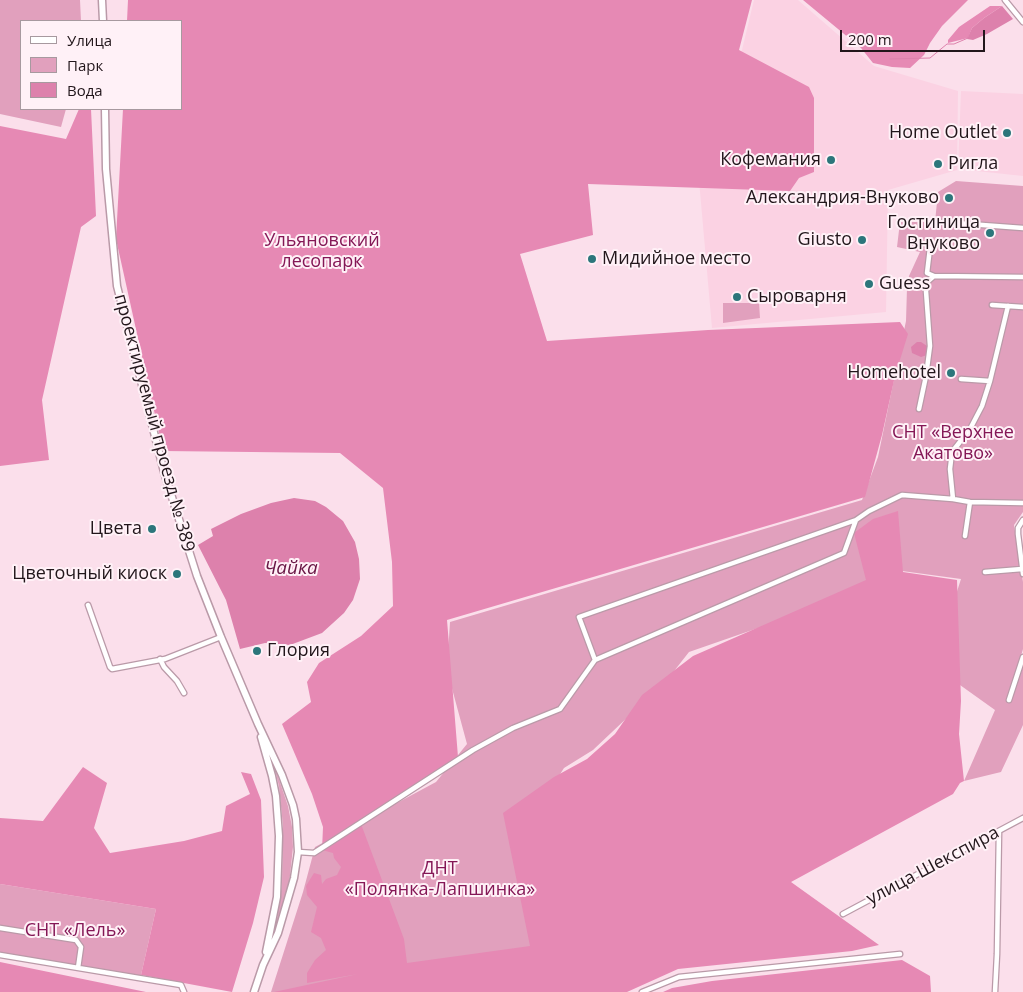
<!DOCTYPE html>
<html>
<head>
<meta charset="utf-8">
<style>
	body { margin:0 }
	#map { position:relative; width:1023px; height:992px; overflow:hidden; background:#fbdfeb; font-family:"Open Sans",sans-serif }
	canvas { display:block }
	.legend { position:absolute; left:20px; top:20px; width:162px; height:90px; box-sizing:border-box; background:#fff1f7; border:1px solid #a7999f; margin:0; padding:6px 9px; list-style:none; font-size:15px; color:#22161b }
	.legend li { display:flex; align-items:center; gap:10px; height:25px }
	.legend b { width:25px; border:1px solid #a7999f }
	.scale { position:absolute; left:840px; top:30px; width:145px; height:22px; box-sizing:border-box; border:2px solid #22161b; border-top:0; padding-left:6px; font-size:15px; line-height:18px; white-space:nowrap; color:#22161b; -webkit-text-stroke:4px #fff1f7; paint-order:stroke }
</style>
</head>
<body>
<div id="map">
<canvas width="1023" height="992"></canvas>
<ul class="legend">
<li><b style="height:6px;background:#fff"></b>Улица</li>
<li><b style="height:14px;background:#e1a0bd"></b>Парк</li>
<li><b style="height:14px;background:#dd81ac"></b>Вода</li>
</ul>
<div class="scale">200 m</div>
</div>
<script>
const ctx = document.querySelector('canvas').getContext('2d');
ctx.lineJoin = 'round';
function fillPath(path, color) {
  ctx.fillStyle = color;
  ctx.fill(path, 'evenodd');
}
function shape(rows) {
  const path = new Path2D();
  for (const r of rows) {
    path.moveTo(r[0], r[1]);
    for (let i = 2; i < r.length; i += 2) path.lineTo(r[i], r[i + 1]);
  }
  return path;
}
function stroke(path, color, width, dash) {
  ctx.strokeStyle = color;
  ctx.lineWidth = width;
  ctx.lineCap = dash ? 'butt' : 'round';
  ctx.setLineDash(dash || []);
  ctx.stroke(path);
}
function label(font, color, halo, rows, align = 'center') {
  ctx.font = font + ' "Open Sans",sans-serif';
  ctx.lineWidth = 4;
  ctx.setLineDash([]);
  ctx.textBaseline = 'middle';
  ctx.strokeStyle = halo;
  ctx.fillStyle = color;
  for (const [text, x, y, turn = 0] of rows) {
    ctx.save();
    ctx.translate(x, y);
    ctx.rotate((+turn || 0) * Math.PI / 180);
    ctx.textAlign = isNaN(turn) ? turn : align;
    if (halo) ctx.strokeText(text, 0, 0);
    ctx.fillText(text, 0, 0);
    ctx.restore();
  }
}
const built = shape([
	[754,0,798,0,874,66,958,91,957,170,888,190,886,312,712,328,696,146,742,50],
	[961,91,1023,94,1023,176,958,169]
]);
const green = shape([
	[0,0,80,0,81,21,21,21,21,109,66,109,61,127,0,114],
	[956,181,1023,186,1023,512,1014,525,1023,582,1023,649,1021,656,1023,657,1023,725,1001,772,964,781,995,710,953,680,942,638,961,579,902,571,833,602,689,652,667,680,593,750,564,768,523,832,537,952,299,992,271,992,303,892,315,847,436,782,467,744,447,670,450,622,862,500,878,457,906,321,907,288,909,276,920,252,897,247,900,222,935,222,938,192],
	[723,303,759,303,760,318,723,323],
	[273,762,288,806,292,827,293,847,289,885,276,926,282,884,283,826,279,786],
	[0,884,156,909,141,975,138,976,0,954]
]);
const forest = shape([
	[128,0,752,0,739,50,809,87,814,98,814,172,799,178,790,191,588,184,593,235,520,254,547,341,708,330,900,322,908,334,895,376,882,435,865,497,447,620,458,757,361,824,404,939,407,963,530,946,503,813,554,777,587,759,615,734,642,695,693,656,866,580,854,533,873,519,898,511,903,572,957,580,961,701,959,734,964,781,960,783,953,794,791,882,879,945,852,951,678,969,627,992,274,992,358,974,307,983,307,973,315,960,326,950,321,938,311,932,317,907,307,895,306,886,314,873,321,875,322,884,326,879,337,875,341,867,334,858,333,853,322,850,323,827,312,794,282,724,311,702,307,682,319,663,361,636,393,606,392,562,383,488,340,453,163,451,116,239,123,109,181,109,181,21,127,21],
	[803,0,968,0,942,26,930,43,924,55,910,68,892,67,873,63,861,48],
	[990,6,1002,6,984,18,972,28,968,38,948,43,948,40,959,27],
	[79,109,91,109,96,216,81,227,42,400,49,460,0,466,0,126,66,139],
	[83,767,107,783,94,828,110,853,184,841,222,831,226,806,250,794,241,772,251,774,261,800,264,877,253,923,232,992,141,975,156,909,0,884,0,818,43,821],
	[902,960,930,976,931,992,663,992,672,988,712,981],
	[0,962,146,992,0,992]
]);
const water = shape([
	[1002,6,1013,19,987,34,973,40,967,39,972,28,984,18],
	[917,342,921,342,927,346,927,355,921,357,912,353,911,347],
	[294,498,315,501,326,507,343,521,355,542,359,559,360,579,353,600,344,613,322,633,290,645,265,643,240,649,226,600,198,545,213,536,211,529,241,514,271,503]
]);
const stream = shape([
	[890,59,930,58,947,44,954,44,968,38]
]);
const street = shape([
	[1005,0,1023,22],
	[942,222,1023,228],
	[930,248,927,273,934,276],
	[992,305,1023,307],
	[961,379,990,381],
	[919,409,926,376,930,346,926,291,927,282,934,276,1023,277],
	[953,499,950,469,952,452,970,429,982,406,990,381,1008,306],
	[1023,520,1018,528,1018,534,1023,574],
	[965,536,970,502],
	[985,572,1022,569],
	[88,605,110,667,112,669,165,659,221,637],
	[160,659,164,667,177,681,184,693],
	[595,660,579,617,856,520,869,511,902,495,953,499,970,502,1023,503],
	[1009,700,1023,657],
	[298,852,314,853,473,750,513,728,560,709,595,660,844,553,856,520],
	[843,914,1023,818],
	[0,928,76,940,81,947,78,968],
	[0,955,181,985,184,992],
	[642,992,679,977,900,954],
	[995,992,997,954,999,831]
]);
const secondary = shape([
	[102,0,103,21],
	[105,109,106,169,117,286,164,472,197,576,221,637,258,724,282,775,293,805,296,819,298,852,294,878,278,933,263,965,254,992],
	[261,737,272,776,276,796,279,836,277,897,266,952]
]);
const markers = [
	[1007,133,5,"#2c767b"],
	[831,160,5,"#2c767b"],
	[938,164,5,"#2c767b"],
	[949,198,5,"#2c767b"],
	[990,233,5,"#2c767b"],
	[862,240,5,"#2c767b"],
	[592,259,5,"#2c767b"],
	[869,284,5,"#2c767b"],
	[737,297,5,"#2c767b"],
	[951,373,5,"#2c767b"],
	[152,529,5,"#2c767b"],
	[177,574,5,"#2c767b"],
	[257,651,5,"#2c767b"]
];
const poiNames = [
	["Home Outlet",997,133],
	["Кофемания",821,160],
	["Ригла",948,164,"left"],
	["Александрия-Внуково",939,198],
	["Гостиница",980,223],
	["Внуково",980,244],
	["Giusto",852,240],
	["Мидийное место",602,259,"left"],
	["Guess",879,284,"left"],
	["Сыроварня",747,297,"left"],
	["Homehotel",941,373],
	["Цвета",142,529],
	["Цветочный киоск",167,574],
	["Глория",267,651,"left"]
];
const parkNames = [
	["Ульяновский",322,241],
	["лесопарк",322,262],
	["СНТ «Верхнее",953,433],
	["Акатово»",953,454],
	["ДНТ",440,869],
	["«Полянка-Лапшинка»",440,890],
	["СНТ «Лель»",75,931]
];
const streetNames = [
	["проектируемый проезд № 389",154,423,75],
	["улица Шекспира",933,866,-28]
];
const waterNames = [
	["Чайка",291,569]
];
fillPath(built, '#fbd2e3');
fillPath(green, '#e1a0bd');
fillPath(forest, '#e689b4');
fillPath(water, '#dd81ac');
stroke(stream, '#dd81ac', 1);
stroke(street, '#ba9aa8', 7);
stroke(secondary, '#ba9aa8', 9);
stroke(street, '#fff', 4.5);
stroke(secondary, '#fff', 6);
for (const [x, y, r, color] of markers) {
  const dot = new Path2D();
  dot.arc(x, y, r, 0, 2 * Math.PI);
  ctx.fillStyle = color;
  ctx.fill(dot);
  stroke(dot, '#fff1f7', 2);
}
label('18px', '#22161b', '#fff1f7', poiNames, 'right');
label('18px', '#841756', '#fff1f7', parkNames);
label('18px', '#22161b', '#fff1f7', streetNames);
label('italic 19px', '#691745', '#fff1f7', waterNames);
</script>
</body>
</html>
